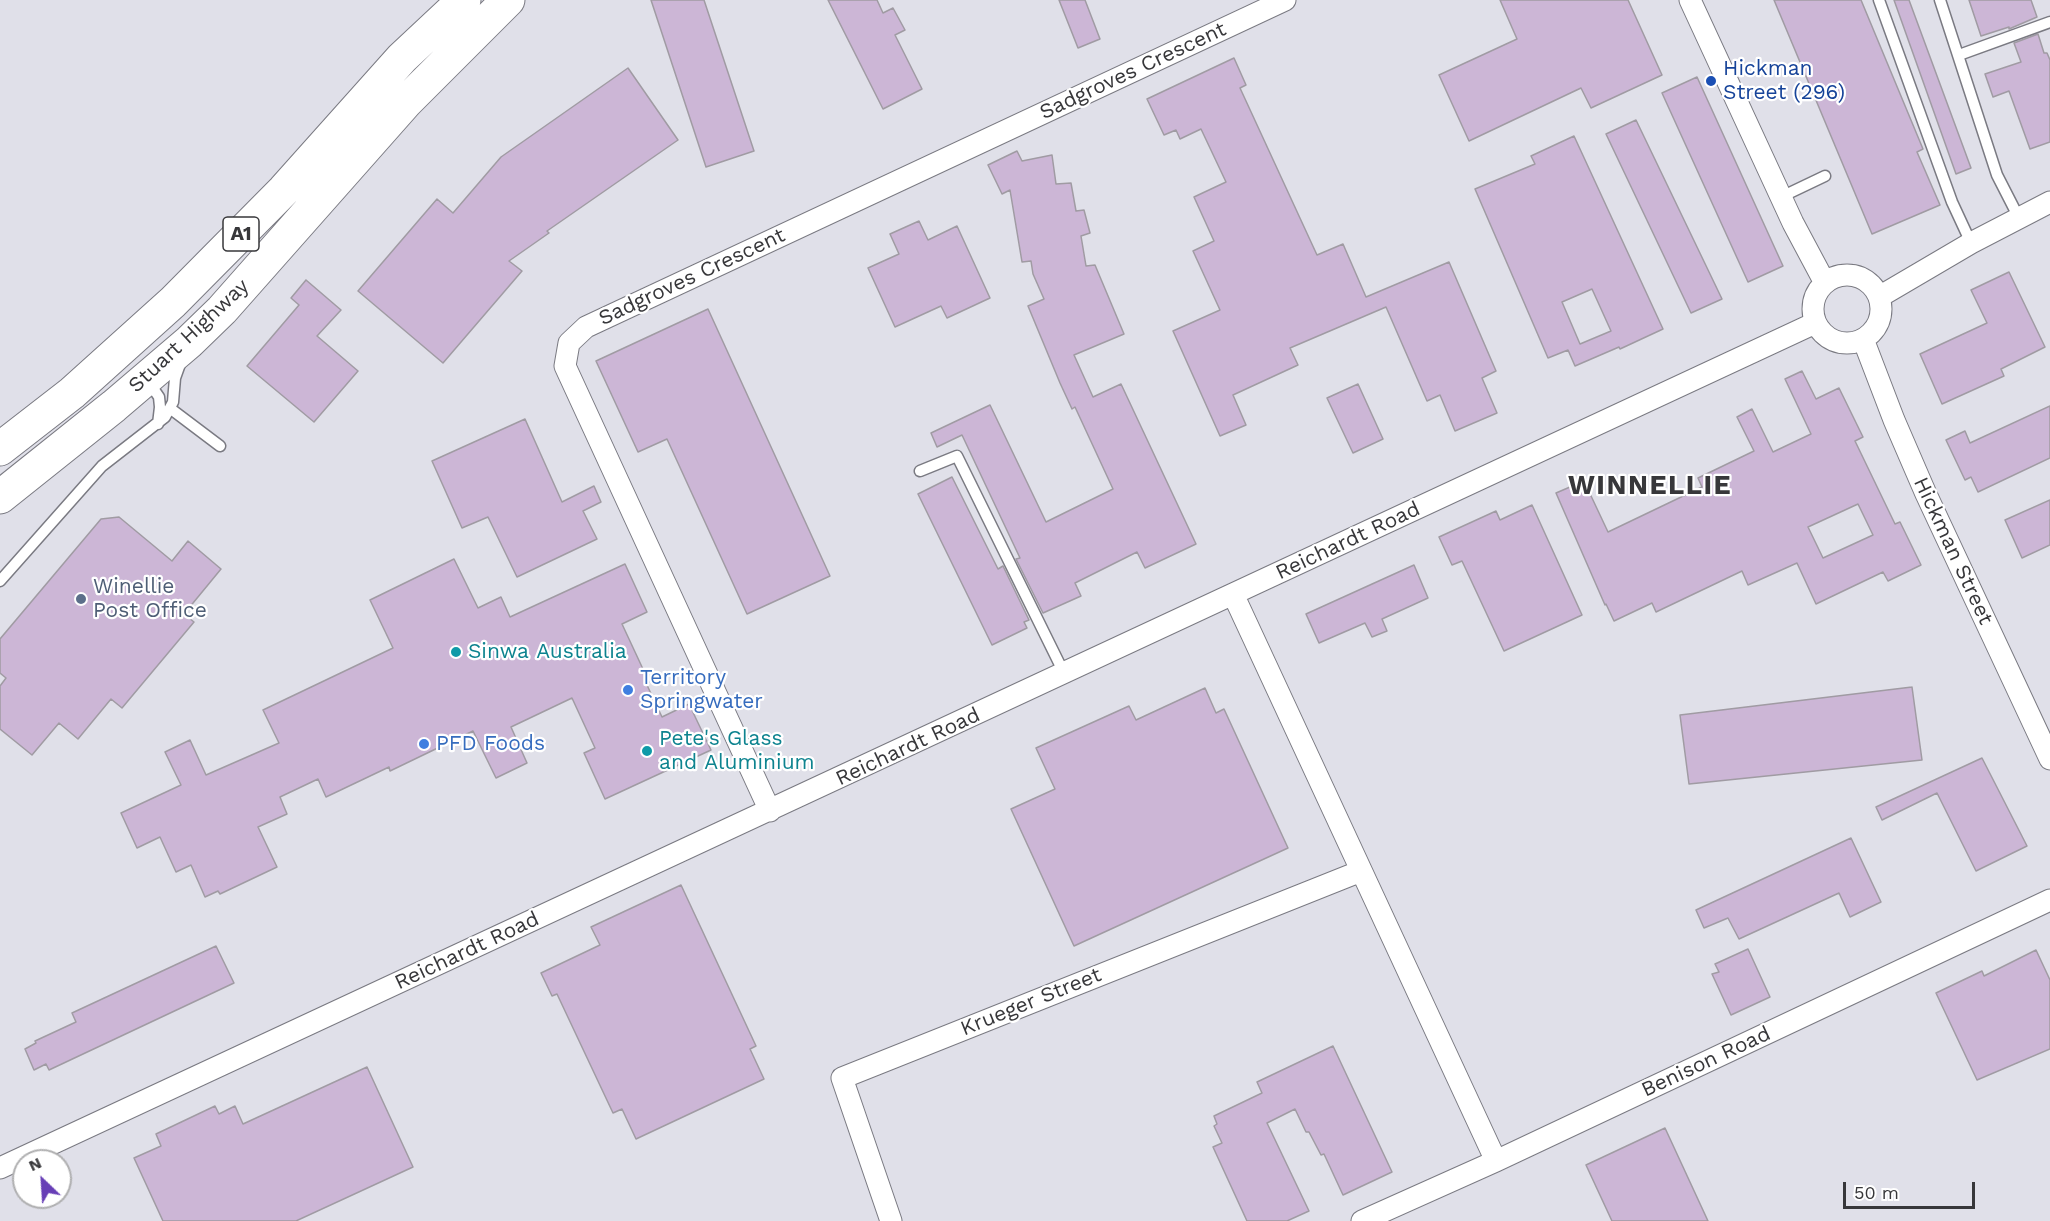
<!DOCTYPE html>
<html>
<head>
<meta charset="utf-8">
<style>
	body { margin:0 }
	#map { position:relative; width:2050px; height:1221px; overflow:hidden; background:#e0e0e9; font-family:"Work Sans",sans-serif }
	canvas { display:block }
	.north { position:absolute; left:12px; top:1149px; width:60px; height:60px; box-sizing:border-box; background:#fff; border:2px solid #afafb0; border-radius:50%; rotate:335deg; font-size:16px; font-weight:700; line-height:24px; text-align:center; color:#37373a }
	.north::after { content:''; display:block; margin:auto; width:21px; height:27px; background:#673eb6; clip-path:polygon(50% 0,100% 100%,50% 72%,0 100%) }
	.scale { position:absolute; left:1843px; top:1182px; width:132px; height:27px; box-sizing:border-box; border:3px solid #37373a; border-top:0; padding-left:8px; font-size:18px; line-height:21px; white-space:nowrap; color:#37373a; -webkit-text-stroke:4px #fff; paint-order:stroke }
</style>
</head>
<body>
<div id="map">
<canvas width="2050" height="1221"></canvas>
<div class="north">N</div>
<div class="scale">50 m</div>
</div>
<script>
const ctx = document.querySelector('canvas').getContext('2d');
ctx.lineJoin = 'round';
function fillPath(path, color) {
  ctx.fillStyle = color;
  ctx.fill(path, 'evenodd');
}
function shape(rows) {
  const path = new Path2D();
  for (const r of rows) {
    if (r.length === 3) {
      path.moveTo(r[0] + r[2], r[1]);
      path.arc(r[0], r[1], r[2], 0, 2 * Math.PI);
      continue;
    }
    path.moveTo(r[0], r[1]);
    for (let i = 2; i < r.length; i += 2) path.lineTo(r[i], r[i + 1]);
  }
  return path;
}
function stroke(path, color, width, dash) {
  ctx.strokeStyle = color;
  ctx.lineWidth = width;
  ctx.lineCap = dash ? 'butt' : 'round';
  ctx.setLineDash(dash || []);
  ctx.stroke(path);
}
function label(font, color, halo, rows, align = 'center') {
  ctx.font = font + ' "Work Sans",sans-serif';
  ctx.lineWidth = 4.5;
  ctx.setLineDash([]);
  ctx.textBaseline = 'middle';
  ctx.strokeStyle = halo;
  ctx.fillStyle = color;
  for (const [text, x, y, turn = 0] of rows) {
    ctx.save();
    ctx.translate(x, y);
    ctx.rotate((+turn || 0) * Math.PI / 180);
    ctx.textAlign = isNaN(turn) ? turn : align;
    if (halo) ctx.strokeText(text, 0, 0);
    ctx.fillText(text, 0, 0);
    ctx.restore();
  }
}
const building = shape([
	[651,0,704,0,754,151,706,167,651,0],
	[828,0,877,0,883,13,893,8,905,30,895,35,922,89,883,109,828,0],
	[1059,0,1085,0,1100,39,1078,48,1059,0],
	[1500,0,1628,0,1662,75,1591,108,1581,88,1469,141,1439,75,1517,39,1500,0],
	[1774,0,1861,0,1923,149,1917,152,1940,205,1872,234,1774,0],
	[1894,0,1909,0,1971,168,1956,174,1894,0],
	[1969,0,2031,0,2037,17,2009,29,2009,27,1981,36,1969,0],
	[2038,34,2044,53,2047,53,2050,60,2050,142,2030,149,2009,91,1993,97,1985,74,2021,62,2014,43,2038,34],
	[1234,58,1246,85,1240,88,1317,255,1343,244,1366,297,1449,262,1496,371,1482,378,1497,413,1455,431,1440,395,1427,401,1386,307,1290,348,1298,365,1233,395,1246,425,1220,436,1173,331,1220,310,1193,251,1214,241,1194,197,1226,182,1201,129,1180,139,1176,130,1164,135,1147,99,1234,58],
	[628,68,678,140,547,231,549,233,509,261,522,271,443,363,358,291,437,199,453,213,501,157,628,68],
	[1697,77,1783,266,1748,282,1662,93,1697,77],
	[1636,120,1722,299,1691,313,1606,134,1636,120],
	[1574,136,1663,329,1620,349,1619,347,1575,366,1568,350,1548,358,1475,189,1535,164,1531,156,1574,136],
	[1592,289,1611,331,1580,344,1562,302,1592,289],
	[1017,151,1022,161,1052,155,1056,184,1071,183,1076,211,1084,210,1090,233,1081,236,1086,266,1095,265,1124,334,1074,355,1093,397,1121,384,1196,544,1145,568,1137,552,1075,583,1081,596,1043,613,1016,559,1020,558,962,435,937,447,931,433,990,405,1046,522,1113,489,1075,407,1072,409,1060,383,1028,306,1044,299,1033,274,1031,261,1022,262,1010,190,1002,194,988,165,1017,151],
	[919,221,928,240,957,226,990,298,947,318,941,306,895,327,868,268,899,254,890,234,919,221],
	[2009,272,2045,347,2001,369,2004,376,1942,404,1920,354,1987,323,1971,290,2009,272],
	[306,280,341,310,317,336,358,371,314,422,247,366,299,305,291,298,306,280],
	[708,309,830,576,747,614,667,439,638,452,596,361,708,309],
	[1802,371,1816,399,1839,388,1863,437,1855,441,1895,524,1900,522,1921,565,1888,581,1883,572,1816,604,1797,563,1748,585,1742,571,1656,612,1652,603,1614,621,1606,604,1605,605,1556,493,1584,481,1608,532,1702,487,1698,478,1754,451,1737,417,1752,409,1773,452,1811,434,1785,379,1802,371],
	[1858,504,1873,535,1823,558,1808,527,1858,504],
	[1358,384,1383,439,1353,453,1327,398,1358,384],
	[2050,406,2050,458,1978,492,1971,477,1965,480,1946,440,1965,431,1970,443,2050,406],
	[525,419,562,502,594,486,601,502,583,511,597,539,517,577,488,517,462,528,432,461,525,419],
	[952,477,998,569,1003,566,1029,620,1024,622,1027,628,992,645,918,494,952,477],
	[2050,500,2050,545,2022,558,2005,520,2050,500],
	[1532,505,1582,615,1504,651,1462,561,1452,565,1439,537,1496,511,1500,520,1532,505],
	[119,517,172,561,188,541,221,569,184,614,194,622,122,708,111,699,78,739,59,723,32,755,0,729,0,686,6,678,0,673,0,639,101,519,119,517],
	[454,559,478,608,501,597,510,617,625,564,647,612,622,624,649,682,646,683,662,717,689,704,711,750,605,799,584,753,595,748,572,698,511,727,527,763,496,778,473,731,390,771,389,767,326,797,318,779,280,797,287,814,258,827,277,867,220,894,218,891,205,897,191,865,176,872,160,837,137,848,121,813,181,785,165,752,190,740,206,775,279,743,263,710,393,648,370,600,454,559],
	[1414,565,1428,598,1382,619,1387,631,1372,637,1365,623,1319,643,1306,614,1414,565],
	[1912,687,1922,760,1689,784,1680,715,1912,687],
	[1205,688,1216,713,1224,709,1288,848,1074,946,1011,809,1055,789,1036,748,1129,706,1136,720,1205,688],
	[1982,758,2027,846,1976,871,1937,793,1882,820,1876,807,1982,758],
	[1851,838,1881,902,1850,917,1839,893,1739,939,1728,918,1704,928,1696,910,1851,838],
	[681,885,756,1046,750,1049,764,1079,636,1139,622,1109,613,1113,557,994,552,996,541,973,600,945,591,927,681,885],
	[216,946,234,983,49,1070,46,1064,34,1070,25,1049,36,1043,35,1041,76,1022,72,1013,216,946],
	[1748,949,1770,997,1731,1015,1712,974,1719,972,1715,964,1748,949],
	[2036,950,2050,980,2050,1049,1977,1080,1936,993,1982,971,1984,976,2036,950],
	[1333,1046,1392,1172,1343,1195,1324,1154,1321,1155,1309,1132,1306,1132,1295,1109,1267,1123,1309,1211,1287,1221,1247,1221,1213,1147,1222,1143,1214,1126,1217,1124,1214,1116,1262,1093,1257,1082,1333,1046],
	[367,1067,413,1167,296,1221,163,1221,134,1158,161,1146,156,1134,215,1106,219,1114,235,1106,243,1124,367,1067],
	[1665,1128,1708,1221,1612,1221,1586,1165,1665,1128]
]);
const lane = shape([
	[1879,0,1952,202,1971,243],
	[1940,0,1997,175,2019,218],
	[1959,55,2050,22],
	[1781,197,1825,176],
	[148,381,159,397,160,407,158,424],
	[171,409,220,446],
	[920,471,957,456,1064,673],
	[0,581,102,466,165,417,173,402,175,378,180,364]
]);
const street = shape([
	[1690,0,1793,223,1825,283],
	[1847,309,34],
	[1879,297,1971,243,2050,202],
	[1863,339,1894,420,1926,494,2050,759],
	[1233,594,1496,1161],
	[770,811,565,366,569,343,586,327,1285,0],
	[0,1168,1815,323],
	[891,1221,842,1078,1361,871],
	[1362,1221,1496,1161,2050,900]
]);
const highway = shape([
	[0,449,72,393,173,302,284,190,402,58,464,0],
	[0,497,114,406,189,342,222,310,406,102,508,0]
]);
const markers = [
	[1711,81,6,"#1a4fb4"],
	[81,599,6,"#5c6f8a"],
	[456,652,6,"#0f9aa8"],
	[628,690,6,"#3f7fe0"],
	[424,744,6,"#3f7fe0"],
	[647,751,6,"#0f9aa8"]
];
const shields = [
	[241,234,36]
];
const shieldNames = [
	["A1",241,234]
];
const transitNames = [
	["Hickman",1723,69],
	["Street (296)",1723,93]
];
const streetNames = [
	["Sadgroves Crescent",1133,71,-25],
	["Sadgroves Crescent",692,277,-25],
	["Stuart Highway",189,336,-43],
	["Reichardt Road",1348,541,-25],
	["Hickman Street",1953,551,65],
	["Reichardt Road",908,747,-25],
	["Reichardt Road",467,951,-25],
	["Krueger Street",1031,1002,-22],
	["Benison Road",1706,1062,-25]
];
const serviceNames = [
	["Winellie",93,587],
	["Post Office",93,611]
];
const cultureNames = [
	["Sinwa Australia",468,652],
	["Pete's Glass",659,739],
	["and Aluminium",659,763]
];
const shopNames = [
	["Territory",640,678],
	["Springwater",640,702],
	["PFD Foods",436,744]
];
const districtNames = [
	["WINNELLIE",1650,486]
];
fillPath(building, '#ccb6d6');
stroke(building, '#a09ba3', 1.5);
stroke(lane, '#7a7a82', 13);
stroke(street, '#7a7a82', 23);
stroke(highway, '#7a7a82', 35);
stroke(lane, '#fff', 10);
stroke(street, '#fff', 21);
stroke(highway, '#fff', 33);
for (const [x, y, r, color] of markers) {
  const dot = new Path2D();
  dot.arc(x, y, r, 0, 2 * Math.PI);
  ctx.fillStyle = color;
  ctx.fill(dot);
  stroke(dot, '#fff', 2);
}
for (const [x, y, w] of shields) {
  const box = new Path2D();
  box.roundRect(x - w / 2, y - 17, w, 34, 4.5);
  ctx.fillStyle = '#fff';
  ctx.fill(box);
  stroke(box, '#37373a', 1.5);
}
label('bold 20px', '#37373a', null, shieldNames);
label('21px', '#164399', '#fff', transitNames, 'left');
label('21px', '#37373a', '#fff', streetNames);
label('21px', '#4e5e75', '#fff', serviceNames, 'left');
label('21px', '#0d838f', '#fff', cultureNames, 'left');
label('21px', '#366cbe', '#fff', shopNames, 'left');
ctx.letterSpacing = '1.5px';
label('bold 27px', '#37373a', '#fff', districtNames);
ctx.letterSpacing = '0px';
</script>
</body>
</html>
